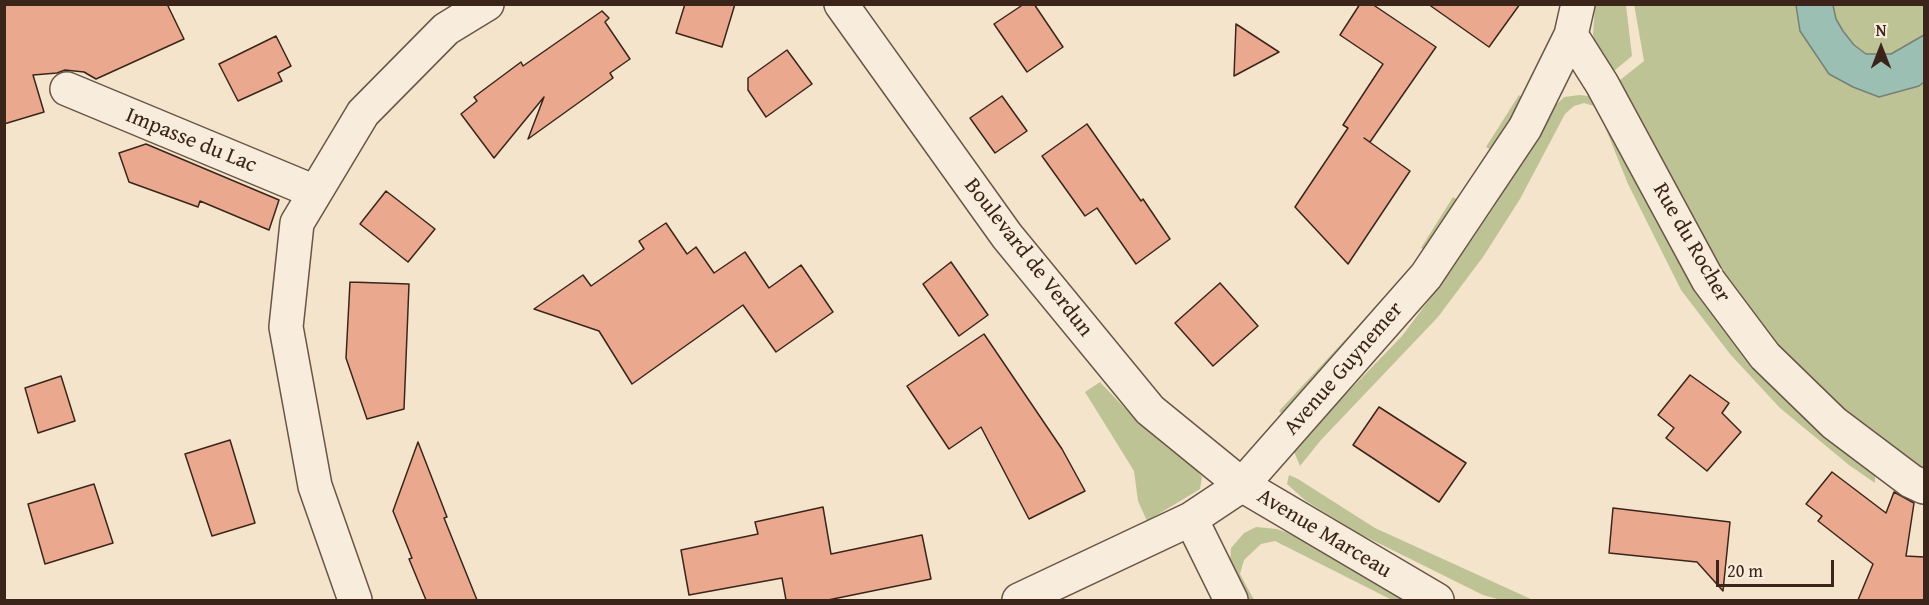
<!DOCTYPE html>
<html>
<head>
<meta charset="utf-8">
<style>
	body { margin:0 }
	#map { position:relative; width:1929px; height:605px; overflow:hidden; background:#f4e4cb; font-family:"Gentium Book Plus",serif }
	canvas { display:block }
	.frame { position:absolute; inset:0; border:6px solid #3b251b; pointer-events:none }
	.north { position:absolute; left:1851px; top:18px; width:60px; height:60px; -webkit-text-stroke:4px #f8eddd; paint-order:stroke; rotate:0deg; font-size:16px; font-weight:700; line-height:24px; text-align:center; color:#3b251b }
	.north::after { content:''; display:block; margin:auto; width:21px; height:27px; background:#3b251b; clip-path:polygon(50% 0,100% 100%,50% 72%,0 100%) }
	.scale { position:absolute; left:1716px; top:560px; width:118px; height:27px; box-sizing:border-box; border:3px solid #3b251b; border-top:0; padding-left:8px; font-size:18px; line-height:21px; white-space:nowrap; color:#3b251b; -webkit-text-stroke:4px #f8eddd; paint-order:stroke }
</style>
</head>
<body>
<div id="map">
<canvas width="1929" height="605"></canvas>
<div class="frame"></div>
<div class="north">N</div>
<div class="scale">20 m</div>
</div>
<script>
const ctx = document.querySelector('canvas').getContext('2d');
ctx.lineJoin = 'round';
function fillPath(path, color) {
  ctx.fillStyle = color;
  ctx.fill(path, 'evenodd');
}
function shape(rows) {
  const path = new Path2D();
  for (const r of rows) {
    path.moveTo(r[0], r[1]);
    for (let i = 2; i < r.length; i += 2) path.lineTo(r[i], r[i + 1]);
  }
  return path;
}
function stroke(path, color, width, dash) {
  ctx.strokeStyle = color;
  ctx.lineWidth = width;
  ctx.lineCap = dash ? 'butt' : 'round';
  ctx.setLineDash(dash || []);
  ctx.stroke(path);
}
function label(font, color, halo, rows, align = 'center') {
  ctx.font = font + ' "Gentium Book Plus",serif';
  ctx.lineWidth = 4.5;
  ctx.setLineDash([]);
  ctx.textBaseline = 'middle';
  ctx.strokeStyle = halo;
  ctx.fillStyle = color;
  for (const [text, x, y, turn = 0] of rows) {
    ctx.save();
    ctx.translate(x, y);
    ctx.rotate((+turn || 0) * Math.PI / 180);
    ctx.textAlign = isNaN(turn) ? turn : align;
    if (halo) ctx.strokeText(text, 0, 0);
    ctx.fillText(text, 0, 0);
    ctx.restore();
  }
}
const green = shape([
	[1634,4,1796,5,1800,31,1829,74,1853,87,1919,86,1924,82,1924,474,1826,404,1749,320,1615,84,1644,61],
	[1595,5,1626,5,1632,56,1609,75,1600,58,1593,35],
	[1833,5,1924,5,1924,35,1891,54,1866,54,1854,45,1843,31,1836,19],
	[1519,95,1523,98,1491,150,1486,147],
	[1580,95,1596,97,1661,224,1875,466,1875,483,1849,465,1780,408,1730,354,1681,290,1628,184,1597,107,1584,103,1574,106,1565,114,1520,199,1483,257,1438,317,1321,440,1300,466,1293,449,1402,336,1450,272,1494,207,1553,108,1564,97],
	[1453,197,1460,201,1428,253,1421,248],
	[1381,301,1386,305,1283,415,1279,411],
	[1100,382,1137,421,1168,448,1193,466,1202,477,1200,489,1147,521,1138,501,1134,471,1085,392],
	[1289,475,1298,479,1375,528,1533,600,1501,600,1483,595,1358,533,1306,501,1287,484],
	[1256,527,1277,529,1288,533,1412,600,1392,600,1275,541,1261,544,1244,560,1240,574,1254,600,1247,600,1230,565,1231,548,1244,533]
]);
const water = shape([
	[1796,5,1833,5,1836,19,1843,31,1854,45,1866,54,1891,54,1924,35,1924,82,1919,86,1879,97,1853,87,1829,74,1800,31,1796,5]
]);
const building = shape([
	[4,4,167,4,184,39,96,79,84,72,65,70,57,73,33,75,44,112,4,124,4,4],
	[685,4,735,4,722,47,676,33,685,4],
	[1024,4,1034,4,1063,47,1027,72,994,24,1024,4],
	[1360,4,1372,4,1436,47,1370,142,1364,138,1410,171,1348,264,1295,207,1348,128,1343,125,1383,64,1340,35,1360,4],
	[1428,4,1520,4,1489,47,1428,4],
	[602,11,609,18,605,22,630,59,610,73,613,78,528,139,544,97,494,158,461,114,477,101,474,97,521,62,523,66,602,11],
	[1236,24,1279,52,1234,76,1236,24],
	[276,36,291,66,278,73,282,81,238,101,219,64,276,36],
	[787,50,812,84,766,117,748,90,748,78,787,50],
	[1002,96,1027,131,995,153,970,118,1002,96],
	[1087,124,1141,201,1143,199,1170,239,1136,264,1097,208,1085,216,1042,156,1087,124],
	[146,144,279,200,269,230,200,201,198,207,129,182,119,153,146,144],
	[386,191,435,229,408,262,360,224,386,191],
	[666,223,687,254,696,247,714,273,745,252,769,288,801,265,833,312,776,352,743,305,632,384,599,331,534,309,583,275,591,286,644,249,639,241,666,223],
	[951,262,988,315,959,336,923,284,951,262],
	[350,282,409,284,404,409,367,419,346,358,350,282],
	[1220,283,1258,326,1213,366,1175,323,1220,283],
	[984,334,1062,449,1085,491,1029,519,981,427,949,449,907,386,984,334],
	[1690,375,1729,403,1722,413,1741,432,1707,471,1666,438,1674,428,1658,415,1690,375],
	[61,376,75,421,38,433,25,388,61,376],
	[1379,407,1466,463,1439,502,1353,445,1379,407],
	[230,440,255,523,212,536,185,454,230,440],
	[418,442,447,517,444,518,477,600,426,600,409,559,412,558,393,511,418,442],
	[1832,472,1886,513,1894,492,1914,503,1906,556,1924,557,1924,600,1858,600,1873,564,1818,521,1822,516,1806,504,1832,472],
	[94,484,113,543,45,564,28,504,94,484],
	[823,507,831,554,922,535,931,579,828,600,786,600,782,578,689,595,681,550,758,534,755,522,823,507],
	[1613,508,1730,522,1723,591,1697,562,1609,553,1613,508]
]);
const minor = shape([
	[841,4,1007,236,1150,410,1242,485,1437,600],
	[1571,35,1602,84,1708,280,1765,356,1834,423,1911,481,1924,487],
	[67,89,315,192],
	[1191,519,1231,600],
	[355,600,315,486,286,327,297,223,363,113,446,29,487,4],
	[1019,600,1191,519,1242,485,1426,276,1525,128,1571,35,1578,4]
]);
const streetNames = [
	["Impasse du Lac",191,141,22],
	["Rue du Rocher",1691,243,60],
	["Boulevard de Verdun",1028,258,52],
	["Avenue Guynemer",1344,369,-49],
	["Avenue Marceau",1324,534,31]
];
fillPath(green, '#bec395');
fillPath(water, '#9cbfb4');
stroke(water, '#758177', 1.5);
fillPath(building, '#eaa98f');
stroke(building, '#3b251b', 1.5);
stroke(minor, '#695547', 36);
stroke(minor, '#f8eddd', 33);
label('22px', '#3b251b', '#f8eddd', streetNames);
</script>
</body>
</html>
